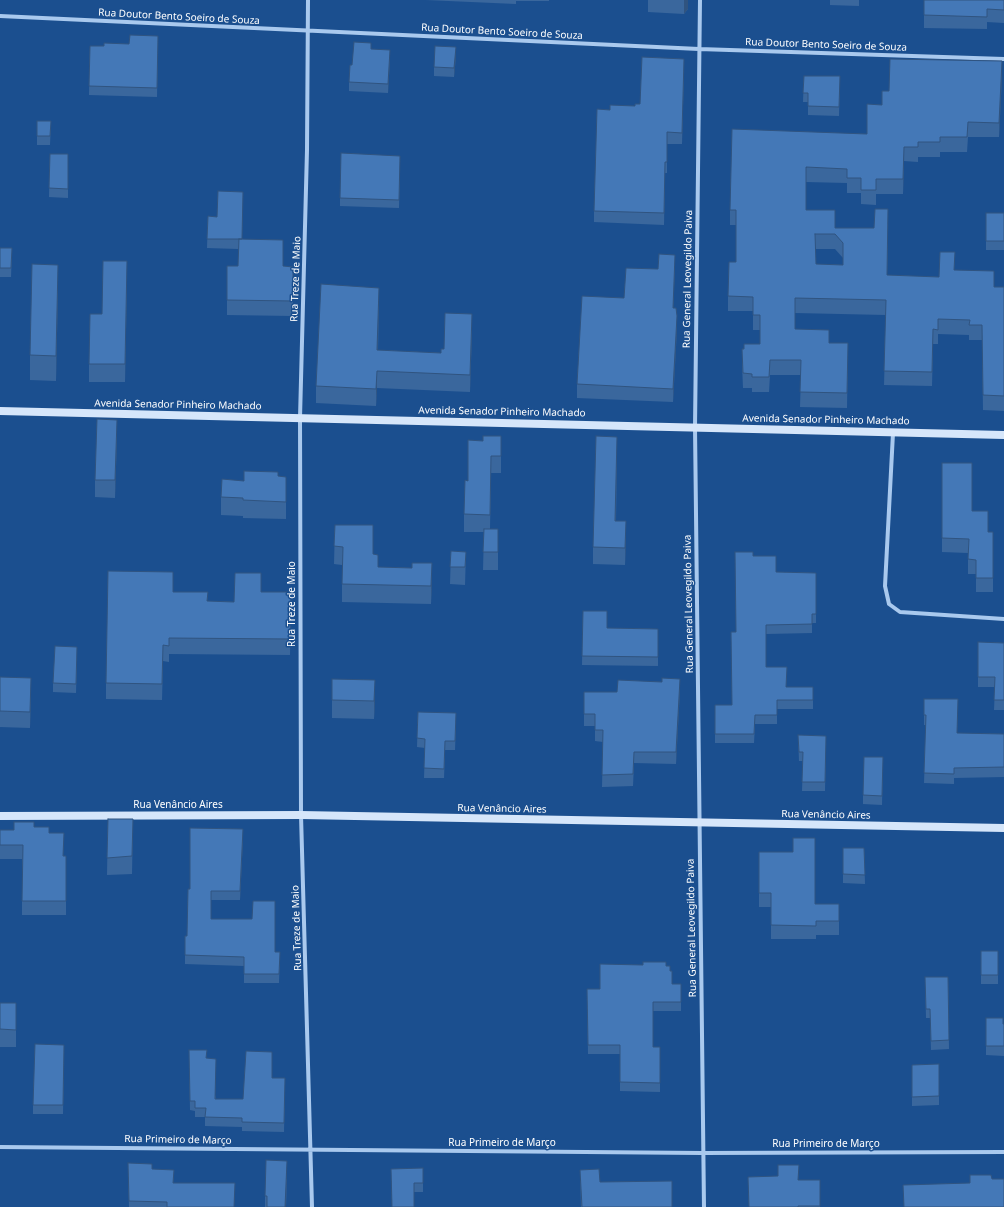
<!DOCTYPE html>
<html>
<head>
<meta charset="utf-8">
<style>
	body { margin:0 }
	canvas { display:block; background:#1b4f8f }
</style>
</head>
<body>
<canvas width="1004" height="1207"></canvas>
<script>
const ctx = document.querySelector('canvas').getContext('2d');
ctx.lineJoin = 'round';
function shape(rows) {
  const path = new Path2D();
  for (const r of rows) {
    path.moveTo(r[0], r[1]);
    for (let i = 2; i < r.length; i += 2) path.lineTo(r[i], r[i + 1]);
  }
  return path;
}
function stroke(path, color, width, dash) {
  ctx.strokeStyle = color;
  ctx.lineWidth = width;
  ctx.lineCap = dash ? 'butt' : 'round';
  ctx.setLineDash(dash || []);
  ctx.stroke(path);
}
function fillPath(path, color) {
  ctx.fillStyle = color;
  ctx.fill(path, 'evenodd');
}
function label(font, color, halo, rows, align = 'center') {
  ctx.font = font + ' "Noto Sans",sans-serif';
  ctx.lineWidth = 3;
  ctx.setLineDash([]);
  ctx.textBaseline = 'middle';
  ctx.strokeStyle = halo;
  ctx.fillStyle = color;
  for (const [text, x, y, turn = 0] of rows) {
    ctx.save();
    ctx.translate(x, y);
    ctx.rotate((+turn || 0) * Math.PI / 180);
    ctx.textAlign = isNaN(turn) ? turn : align;
    if (halo) ctx.strokeText(text, 0, 0);
    ctx.fillText(text, 0, 0);
    ctx.restore();
  }
}
const street = shape([
	[308,0,307,150,300,418,301,815,312,1207],
	[700,0,695,427,704,1207],
	[0,16,699,49,1004,59],
	[893,433,885,586,889,604,900,612,1004,619],
	[0,1147,702,1153,1004,1152]
]);
const secondary = shape([
	[0,411,1004,435],
	[0,816,301,815,1004,828]
]);
const wall = shape([
	[426,0,549,0,549,1,516,1,516,4],
	[648,0,688,0,688,9,684,14,648,12],
	[830,0,859,0,859,6,830,5],
	[924,0,1004,0,1004,23,987,22,987,29,924,28],
	[158,36,157,97,89,95,90,46,104,46,129,44],
	[371,49,390,59,388,93,349,91,349,82,352,65],
	[456,56,454,77,434,76,434,67],
	[684,70,682,144,667,144,667,173,665,173,664,225,594,222,594,211,610,110,635,106,640,104],
	[804,76,840,76,839,116,808,115,808,102,803,102],
	[1002,76,999,137,968,137,967,152,940,152,940,157,918,157,918,162,904,161,903,194,876,194,876,205,861,204,861,193,847,193,847,183,806,182,806,210,835,228,874,228,888,224,887,275,939,277,954,270,994,287,1004,287,1004,411,983,410,982,340,969,340,969,335,938,334,938,344,933,344,932,386,884,385,886,315,795,313,795,329,829,343,848,343,847,408,800,407,801,375,770,375,769,392,752,392,752,388,743,388,742,364,742,349,760,344,760,330,753,330,753,311,728,311,728,296,736,262,736,225,730,225,730,210,867,134,889,91],
	[815,249,835,249,843,258,843,265,816,264],
	[37,121,51,121,50,145,37,145],
	[50,154,68,154,68,198,49,197],
	[400,156,399,208,340,206,340,198],
	[986,213,1004,213,1004,250,986,250],
	[208,216,283,266,293,267,293,316,227,315,227,266,238,266,238,249,207,248],
	[0,248,12,248,11,277,0,277],
	[675,268,673,308,677,329,673,402,577,398,577,384,624,298,658,269],
	[127,279,125,382,89,382,89,364,102,314],
	[58,290,56,381,30,380,30,355],
	[379,306,378,350,441,353,444,349,472,332,470,392,377,388,376,406,316,403,316,386],
	[501,436,501,473,491,473,490,529,498,529,498,570,483,570,484,532,464,532,464,514,483,441],
	[117,437,115,498,95,497,95,480],
	[617,454,616,521,626,539,625,565,593,564,593,547],
	[942,463,972,511,988,532,993,532,993,592,976,592,976,574,968,574,968,553,942,552],
	[278,476,286,494,286,519,243,518,243,516,221,515,221,497,244,481],
	[335,525,373,554,378,567,412,568,432,581,431,604,342,602,342,565,334,564],
	[451,551,466,552,465,585,450,584],
	[753,556,776,572,816,573,816,623,812,623,812,633,766,634,766,667,786,687,813,687,813,709,777,709,777,724,755,724,754,743,715,743,715,705,732,705,736,632],
	[173,592,208,601,234,602,261,592,291,592,290,655,169,654,169,662,163,661,162,700,106,699,106,683],
	[583,611,607,628,658,629,658,666,582,665],
	[978,642,1004,643,1004,710,994,710,995,687,978,687],
	[77,656,76,693,53,692,53,683],
	[0,677,31,694,30,728,0,727],
	[680,690,676,764,634,763,633,786,602,787,603,742,595,741,595,726,584,726,584,714,617,692],
	[375,698,374,719,332,718,332,700],
	[924,699,957,733,1004,734,1004,777,954,778,954,784,924,783,926,725,924,725],
	[418,712,456,722,455,750,445,750,444,778,424,778,425,748,417,747],
	[798,735,826,736,825,791,802,791,803,761,799,761],
	[883,757,882,805,863,804,863,795],
	[108,819,133,819,132,874,107,875],
	[34,827,49,833,64,856,66,856,66,915,22,915,22,859,0,859,0,830,14,830],
	[243,838,240,900,211,900,211,919,275,952,280,952,279,983,244,983,244,966,185,964,185,936,187,936,190,889],
	[843,848,864,848,865,884,843,883],
	[759,852,815,904,839,904,839,935,816,935,816,939,771,939,771,907,759,907],
	[981,951,998,951,998,984,981,984],
	[666,966,670,971,672,984,681,984,681,1011,653,1011,653,1047,660,1047,660,1092,620,1091,620,1054,588,1054,587,989,600,989],
	[925,977,948,977,949,1049,931,1050,930,1018,926,1018],
	[0,1003,16,1003,16,1047,0,1047],
	[986,1018,1004,1024,1004,1056,986,1055],
	[64,1045,63,1114,33,1114,33,1105],
	[189,1050,207,1058,216,1099,243,1099,272,1078,285,1078,284,1132,242,1131,242,1127,205,1126,205,1117,195,1117,195,1111,190,1110],
	[939,1064,939,1105,912,1106,912,1065],
	[128,1163,152,1169,174,1183,234,1207,129,1207],
	[423,1168,423,1192,414,1192,392,1207],
	[580,1170,600,1182,672,1207,581,1207],
	[748,1177,799,1180,820,1180,820,1207,749,1207],
	[287,1179,286,1207,265,1207,265,1196]
]);
const shadedWall = shape([
	[684,0,688,0,688,9,684,14],
	[456,47,456,56,454,77,454,68],
	[390,50,390,59,388,93,388,84],
	[684,59,684,70,682,144,682,133],
	[1002,61,1002,76,999,137,999,123],
	[904,147,904,161,903,194,903,179],
	[665,162,665,173,664,225,664,213],
	[675,255,675,268,673,321,673,308],
	[127,261,127,279,125,382,125,364],
	[58,265,58,290,56,381,56,356],
	[379,288,379,306,377,368,377,350],
	[472,314,472,332,470,392,470,375],
	[677,316,677,329,673,402,673,389],
	[377,371,377,388,376,406,376,389],
	[117,420,117,437,115,498,115,480],
	[617,437,617,454,615,539,615,521],
	[626,521,626,539,625,565,625,548],
	[432,563,432,581,431,604,431,586],
	[31,678,31,694,30,728,30,712],
	[680,679,680,690,676,764,676,752],
	[375,680,375,698,374,719,374,701],
	[243,829,243,838,240,900,240,891],
	[287,1161,286,1207,285,1207]
]);
const building = shape([
	[924,0,1004,0,1004,10,987,9,987,17,924,15,924,0],
	[130,35,158,36,157,88,89,86,90,46,104,46,104,43,129,44,130,35],
	[354,42,371,43,371,49,390,50,388,84,349,82,350,65,352,65,354,42],
	[435,46,456,47,454,68,434,67,435,46],
	[642,57,684,59,682,133,667,132,667,162,665,162,664,213,594,211,597,109,610,110,610,105,635,106,635,104,640,104,642,57],
	[890,59,1002,61,999,123,968,122,967,137,940,137,940,142,918,142,918,147,904,147,903,179,876,179,876,190,861,190,861,178,847,178,847,169,806,167,806,210,835,210,835,228,874,228,875,209,888,209,887,275,939,277,940,252,955,252,954,270,994,271,994,287,1004,287,1004,396,983,395,982,325,969,325,970,320,938,319,938,330,933,329,932,372,884,371,886,300,795,298,795,329,829,330,829,343,848,343,847,393,800,392,801,360,770,360,769,377,752,377,752,374,743,373,742,349,744,349,744,344,760,344,760,315,753,315,753,297,728,296,729,262,736,262,736,210,730,210,732,129,867,134,867,104,882,105,882,91,889,91,890,59],
	[815,234,835,234,843,243,843,265,816,264,815,234],
	[804,76,840,76,839,107,808,106,808,93,803,93,804,76],
	[37,121,51,121,50,136,37,136,37,121],
	[341,153,400,156,399,200,340,198,341,153],
	[50,154,68,154,68,189,49,188,50,154],
	[218,191,243,192,242,239,207,239,208,216,217,217,218,191],
	[986,213,1004,213,1004,241,986,241,986,213],
	[239,239,283,240,283,266,293,267,293,301,227,300,227,266,238,266,239,239],
	[0,248,12,248,11,268,0,268,0,248],
	[659,254,675,255,673,308,676,308,677,316,673,389,577,384,582,296,624,298,626,268,658,269,659,254],
	[103,261,127,261,125,364,89,364,90,314,102,314,103,261],
	[32,264,58,265,56,356,30,355,32,264],
	[321,284,379,288,377,350,441,353,441,349,444,349,445,313,472,314,470,375,377,371,376,389,316,386,321,284],
	[97,419,117,420,115,480,95,480,97,419],
	[483,436,501,436,501,456,491,456,490,515,464,514,465,480,468,481,468,440,483,441,483,436],
	[596,436,617,437,615,521,626,521,625,548,593,547,596,436],
	[942,463,972,463,972,511,988,511,988,532,993,532,993,578,976,578,976,560,968,559,969,539,942,538,942,463],
	[244,471,278,472,278,476,286,477,286,502,243,500,243,498,221,497,222,479,244,481,244,471],
	[335,525,373,525,373,554,378,555,378,567,412,568,412,563,432,563,431,586,342,584,343,547,334,546,335,525],
	[484,529,498,529,498,552,483,552,484,529],
	[451,551,466,552,465,567,450,567,451,551],
	[735,552,753,552,753,556,776,556,776,572,816,573,816,614,812,614,812,624,766,625,766,667,787,667,786,687,813,687,813,700,777,700,777,715,755,715,754,734,715,734,715,705,732,705,731,632,736,632,735,552],
	[108,571,173,572,173,592,208,592,207,601,234,602,235,573,261,573,261,592,291,592,290,639,169,638,169,646,163,645,162,684,106,683,108,571],
	[583,611,607,611,607,628,658,629,658,657,582,656,583,611],
	[978,642,1004,643,1004,700,994,700,995,677,978,677,978,642],
	[55,646,77,647,76,684,53,683,55,646],
	[0,677,31,678,30,712,0,711,0,677],
	[662,678,680,679,676,752,634,752,633,774,602,775,603,730,595,730,595,714,584,714,584,692,617,692,618,680,662,682,662,678],
	[332,679,375,680,374,701,332,700,332,679],
	[924,699,958,699,957,733,1004,734,1004,767,954,768,954,774,924,773,926,715,924,715,924,699],
	[418,712,456,713,455,741,445,741,444,769,424,768,425,739,417,738,418,712],
	[798,735,826,736,825,782,802,782,803,752,799,752,798,735],
	[864,757,883,757,882,796,863,795,864,757],
	[108,819,133,819,132,856,107,858,108,819],
	[14,822,34,822,34,827,49,827,49,833,64,833,63,856,66,856,66,901,22,901,23,845,0,845,0,830,14,830,14,822],
	[190,828,243,829,240,891,211,891,211,919,252,919,253,901,275,901,275,952,280,952,279,974,244,974,244,957,185,955,185,936,187,936,188,889,190,889,190,828],
	[793,838,815,838,815,904,839,904,839,921,816,921,816,926,771,925,771,893,759,893,759,852,793,852,793,838],
	[843,848,864,848,865,875,843,874,843,848],
	[981,951,998,951,998,975,981,975,981,951],
	[643,962,666,962,666,966,670,966,670,971,672,971,672,984,681,984,681,1002,653,1002,653,1047,660,1047,660,1083,620,1082,620,1045,588,1045,587,989,600,989,600,964,643,965,643,962],
	[925,977,948,977,949,1040,931,1041,930,1009,926,1009,925,977],
	[0,1003,16,1003,16,1030,0,1029,0,1003],
	[986,1018,1003,1018,1003,1024,1004,1024,1004,1046,986,1046,986,1018],
	[35,1044,64,1045,63,1105,33,1105,35,1044],
	[189,1050,207,1050,206,1058,216,1059,215,1099,243,1099,246,1051,272,1052,272,1078,285,1078,284,1123,242,1122,242,1118,205,1117,206,1108,195,1108,195,1101,190,1101,189,1050],
	[939,1064,939,1096,912,1097,912,1065,939,1064],
	[266,1160,287,1161,285,1207,267,1207,267,1196,265,1196,266,1160],
	[128,1163,152,1164,152,1169,174,1170,173,1183,235,1183,234,1207,167,1207,167,1202,129,1201,128,1163],
	[778,1165,799,1165,798,1180,820,1180,820,1206,798,1206,798,1207,749,1207,748,1177,778,1176,778,1165],
	[423,1168,423,1183,414,1183,414,1207,392,1207,391,1169,423,1168],
	[599,1169,600,1182,672,1181,672,1207,582,1207,580,1170,599,1169],
	[970,1175,991,1175,992,1179,1004,1179,1004,1207,904,1207,903,1185,970,1183,970,1175]
]);
const streetNames = [
	["Rua Doutor Bento Soeiro de Souza",179,17,3],
	["Rua Doutor Bento Soeiro de Souza",502,32,3],
	["Rua Doutor Bento Soeiro de Souza",826,45,2],
	["Rua Treze de Maio",296,279,-88],
	["Rua General Leovegildo Paiva",688,279,-89],
	["Avenida Senador Pinheiro Machado",178,405,1],
	["Avenida Senador Pinheiro Machado",502,412,1],
	["Avenida Senador Pinheiro Machado",826,420,1],
	["Rua Treze de Maio",292,604,-90],
	["Rua General Leovegildo Paiva",689,604,-91],
	["Rua Venâncio Aires",178,805],
	["Rua Venâncio Aires",502,809,1],
	["Rua Venâncio Aires",826,815,1],
	["Rua Treze de Maio",297,928,-92],
	["Rua General Leovegildo Paiva",692,928,-91],
	["Rua Primeiro de Março",178,1140,1],
	["Rua Primeiro de Março",502,1143],
	["Rua Primeiro de Março",826,1144]
];
stroke(street, '#a9c9ee', 4);
stroke(secondary, '#d6e6fa', 8);
fillPath(wall, '#3a679d');
fillPath(shadedWall, '#305480');
fillPath(building, '#4478b7');
stroke(building, '#305480', 1);
label('10px', '#fff', '#1b4f8f', streetNames);
</script>
</body>
</html>
